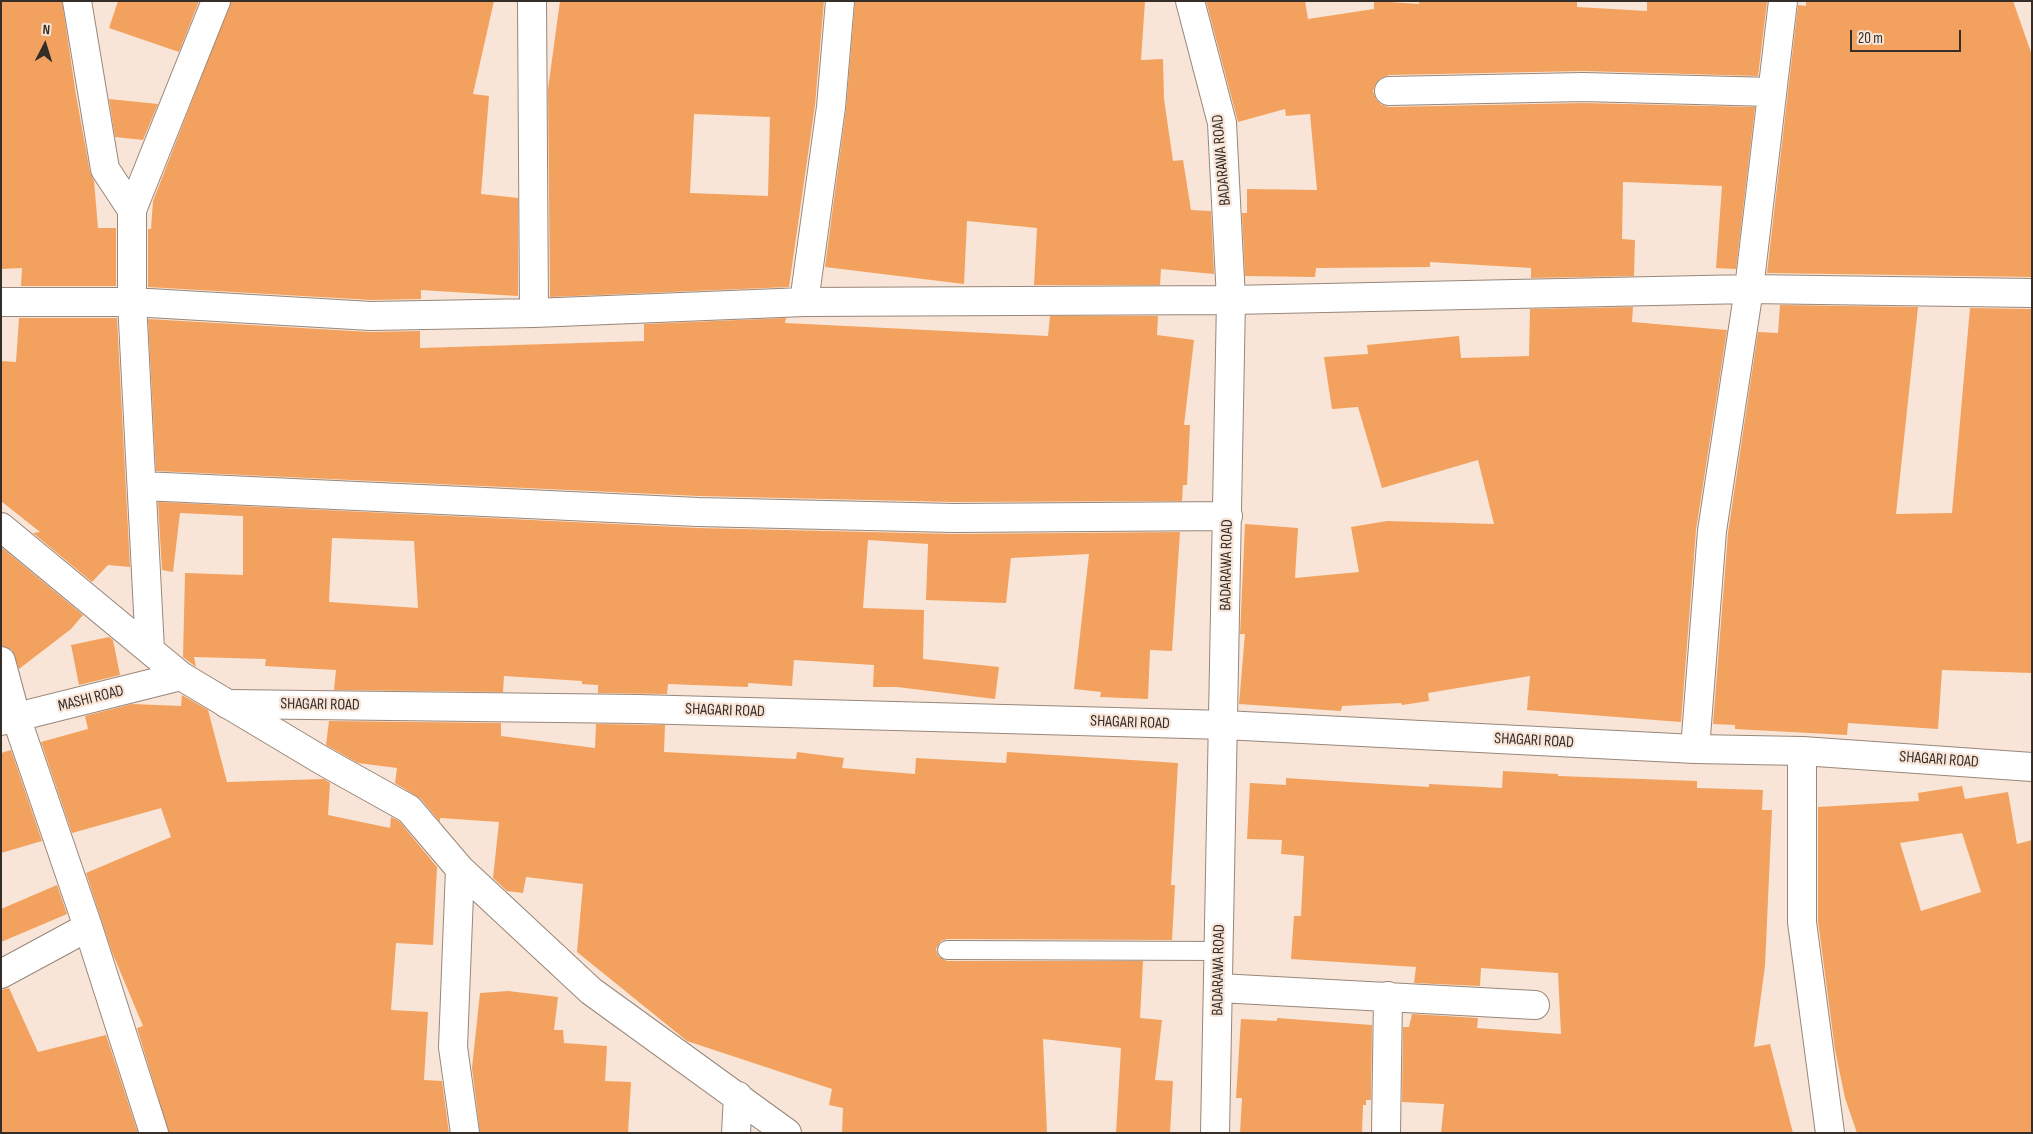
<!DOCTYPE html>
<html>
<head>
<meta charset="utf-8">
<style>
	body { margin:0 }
	#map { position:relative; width:2033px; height:1134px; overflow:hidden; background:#f8e5d7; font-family:"Sofia Sans Condensed",sans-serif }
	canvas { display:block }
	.frame { position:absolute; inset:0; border:2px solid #342d28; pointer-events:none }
	.north { position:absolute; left:20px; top:20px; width:50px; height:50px; -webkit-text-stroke:4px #f8e5d7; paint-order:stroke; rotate:5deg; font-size:14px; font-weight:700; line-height:20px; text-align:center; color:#342d28 }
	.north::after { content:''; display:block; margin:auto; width:18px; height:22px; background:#342d28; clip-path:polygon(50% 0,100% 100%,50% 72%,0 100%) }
	.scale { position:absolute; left:1850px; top:30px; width:111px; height:22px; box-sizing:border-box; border:2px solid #342d28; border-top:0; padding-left:6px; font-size:15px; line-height:18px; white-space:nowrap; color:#342d28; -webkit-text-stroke:4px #f8e5d7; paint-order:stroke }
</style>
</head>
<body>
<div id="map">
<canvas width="2033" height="1134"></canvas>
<div class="frame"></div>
<div class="north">N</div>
<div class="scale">20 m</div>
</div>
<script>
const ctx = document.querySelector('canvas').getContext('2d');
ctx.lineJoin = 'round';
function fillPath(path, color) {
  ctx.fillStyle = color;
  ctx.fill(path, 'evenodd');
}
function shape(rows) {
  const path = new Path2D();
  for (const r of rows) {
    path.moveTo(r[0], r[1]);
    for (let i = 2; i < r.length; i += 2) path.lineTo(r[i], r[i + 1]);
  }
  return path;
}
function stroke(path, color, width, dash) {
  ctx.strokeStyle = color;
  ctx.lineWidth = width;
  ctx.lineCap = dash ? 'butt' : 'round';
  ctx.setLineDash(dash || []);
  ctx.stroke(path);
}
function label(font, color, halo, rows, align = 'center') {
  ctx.font = font + ' "Sofia Sans Condensed",sans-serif';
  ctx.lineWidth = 4.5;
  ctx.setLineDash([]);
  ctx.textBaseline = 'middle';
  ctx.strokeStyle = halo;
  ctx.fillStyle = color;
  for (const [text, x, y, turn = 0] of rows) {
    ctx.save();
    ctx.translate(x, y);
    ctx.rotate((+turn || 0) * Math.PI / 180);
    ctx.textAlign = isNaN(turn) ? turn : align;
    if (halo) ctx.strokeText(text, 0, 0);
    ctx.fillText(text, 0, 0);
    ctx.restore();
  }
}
const building = shape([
	[1,1,62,1,76,95,90,172,94,181,98,228,116,228,116,286,21,286,22,268,1,269],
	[118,1,199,1,179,52,109,28],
	[231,1,494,1,473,94,489,96,481,194,518,198,518,296,421,290,421,299,371,300,148,287,148,229,151,229,153,201],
	[560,1,824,1,815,105,789,287,550,297,548,89],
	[694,114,770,117,768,196,690,193],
	[855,1,1145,1,1141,60,1163,59,1164,99,1173,161,1183,160,1191,210,1211,211,1214,274,1161,269,1160,285,1034,285,1037,228,967,221,964,284,825,267,846,109],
	[1206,1,1305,1,1308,19,1374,9,1374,1,1419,4,1419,1,1577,1,1577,7,1647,11,1647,1,1767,2,1758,76,1583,71,1389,75,1381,78,1376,83,1373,91,1376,99,1382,105,1389,107,1583,103,1755,107,1736,269,1716,268,1722,186,1623,182,1622,239,1635,240,1634,276,1531,278,1531,268,1430,262,1430,267,1316,268,1315,277,1245,276,1242,213,1247,213,1247,189,1317,190,1310,114,1286,116,1285,109,1238,122],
	[1806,1,2013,1,2032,55,2032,277,1767,273,1798,5,1806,6],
	[109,99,158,104,143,140,115,137],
	[1780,305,1918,307,1896,514,1952,513,1970,308,2032,309,2032,673,1942,670,1938,729,1848,723,1847,735,1735,729,1735,725,1713,724,1728,533,1758,332,1778,333],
	[1633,307,1632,322,1727,330,1696,530,1681,722,1527,710,1530,676,1428,693,1429,701,1402,705,1401,703,1342,706,1341,711,1239,704,1245,634,1240,634,1245,524,1298,528,1295,578,1359,572,1351,527,1387,521,1494,524,1478,460,1382,488,1358,407,1332,409,1324,357,1368,354,1367,345,1459,336,1461,358,1529,356,1530,309],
	[1050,316,1158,316,1157,335,1194,340,1184,425,1190,425,1187,485,1183,485,1182,501,954,502,699,496,156,471,148,319,370,332,420,331,420,348,644,341,644,324,786,318,785,323,1048,336],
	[19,318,117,318,130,567,108,565,92,582,33,533,40,532,1,501,1,361,16,362],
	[158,502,698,528,954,534,1180,532,1172,651,1150,650,1148,699,1100,697,1101,692,1074,689,1089,554,1011,558,1006,603,926,600,928,544,868,540,863,608,924,610,923,659,999,667,995,699,897,687,873,687,874,665,794,660,792,686,748,683,748,687,668,684,667,694,598,693,598,685,582,684,582,681,504,676,503,692,334,690,336,670,265,666,266,659,194,657,196,667,183,657,185,573,243,575,243,516,180,513,173,572,162,570],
	[332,538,414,541,418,608,329,602],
	[1,547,83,615,71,629,19,669,12,650,1,646],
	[109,637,113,640,120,675,79,685,71,645],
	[182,695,208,710,227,782,324,779,330,783,328,815,390,828,391,817,399,821,437,867,433,945,396,943,391,1010,428,1012,424,1080,442,1081,449,1133,169,1133,137,1028,143,1026,112,952,86,873,171,837,161,808,72,833,41,742,88,729,85,716,132,704,181,706],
	[329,721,501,723,501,736,595,748,596,724,665,725,664,752,796,759,797,752,844,758,842,768,915,774,916,758,1006,763,1007,752,1178,763,1171,885,1175,885,1172,940,947,939,941,941,936,949,938,956,947,961,1143,961,1140,1018,1162,1020,1155,1080,1173,1081,1170,1133,1116,1133,1121,1048,1043,1039,1047,1133,842,1133,843,1108,829,1105,832,1089,687,1041,577,952,583,884,526,877,523,893,507,891,493,878,499,822,440,818,440,822,421,799,395,783,397,768,358,763,326,745],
	[11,750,42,841,1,853,1,753],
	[1503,771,1558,774,1558,776,1697,781,1697,788,1763,790,1762,810,1772,810,1765,966,1754,1047,1770,1044,1793,1133,1441,1133,1444,1104,1402,1102,1403,1027,1409,1027,1412,1014,1478,1018,1477,1028,1561,1034,1558,973,1481,968,1480,986,1414,983,1416,967,1291,959,1294,916,1301,916,1304,856,1281,854,1282,840,1247,839,1250,783,1286,785,1286,778,1429,787,1429,784,1502,788],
	[1962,786,1965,799,2008,792,2017,844,2032,840,2032,1133,1857,1133,1845,1098,1835,1050,1818,921,1818,807,1919,801,1918,793],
	[1962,833,1981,892,1921,911,1900,843],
	[57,885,67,914,1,942,1,909],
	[9,988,38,1052,106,1035,138,1133,1,1133,1,990],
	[508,991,558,997,554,1030,563,1030,564,1043,607,1046,605,1081,631,1082,628,1133,480,1133,472,1068,480,993],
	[1277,1018,1372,1025,1371,1100,1366,1100,1366,1105,1363,1105,1362,1133,1240,1133,1242,1098,1236,1098,1241,1019,1277,1021]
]);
const lane = shape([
	[947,950,1220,951]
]);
const street = shape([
	[77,1,105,169,132,210,132,302,150,650],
	[532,1,534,313],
	[1190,1,1222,123,1231,300,1215,1133],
	[1389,91,1583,87,1772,92],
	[132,210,216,1],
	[1,302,132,302,371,316,534,313,804,302,1231,300,1749,289,2032,293],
	[804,302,831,107,840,1],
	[143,486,698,512,954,518,1228,516],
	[1,527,181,676,323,761,409,809,460,869,591,991,787,1133],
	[1,661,16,717,88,927,154,1133],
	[1,721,181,676],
	[1695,749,1712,531,1749,289,1783,1],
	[1802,751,1802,922,1830,1133],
	[460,869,453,1047,465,1133],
	[1,974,88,927],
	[1219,988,1535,1005],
	[736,1133,738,1096],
	[1386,1133,1388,996]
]);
const secondary = shape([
	[227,704,638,709,1224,725,1695,749,1802,751,2032,767]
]);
const streetNames = [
	["BADARAWA ROAD",1222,160,-95],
	["BADARAWA ROAD",1227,565,-89],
	["MASHI ROAD",91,699,-14],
	["SHAGARI ROAD",320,705,1],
	["SHAGARI ROAD",725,711,2],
	["SHAGARI ROAD",1130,723,2],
	["SHAGARI ROAD",1534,741,3],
	["SHAGARI ROAD",1939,760,4],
	["BADARAWA ROAD",1219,970,-89]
];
fillPath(building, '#f3a15e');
stroke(lane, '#98877a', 20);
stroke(street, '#98877a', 30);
stroke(secondary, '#98877a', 30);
stroke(lane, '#fff', 18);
stroke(street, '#fff', 28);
stroke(secondary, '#fff', 28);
label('16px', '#342d28', '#f8e5d7', streetNames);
</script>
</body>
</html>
